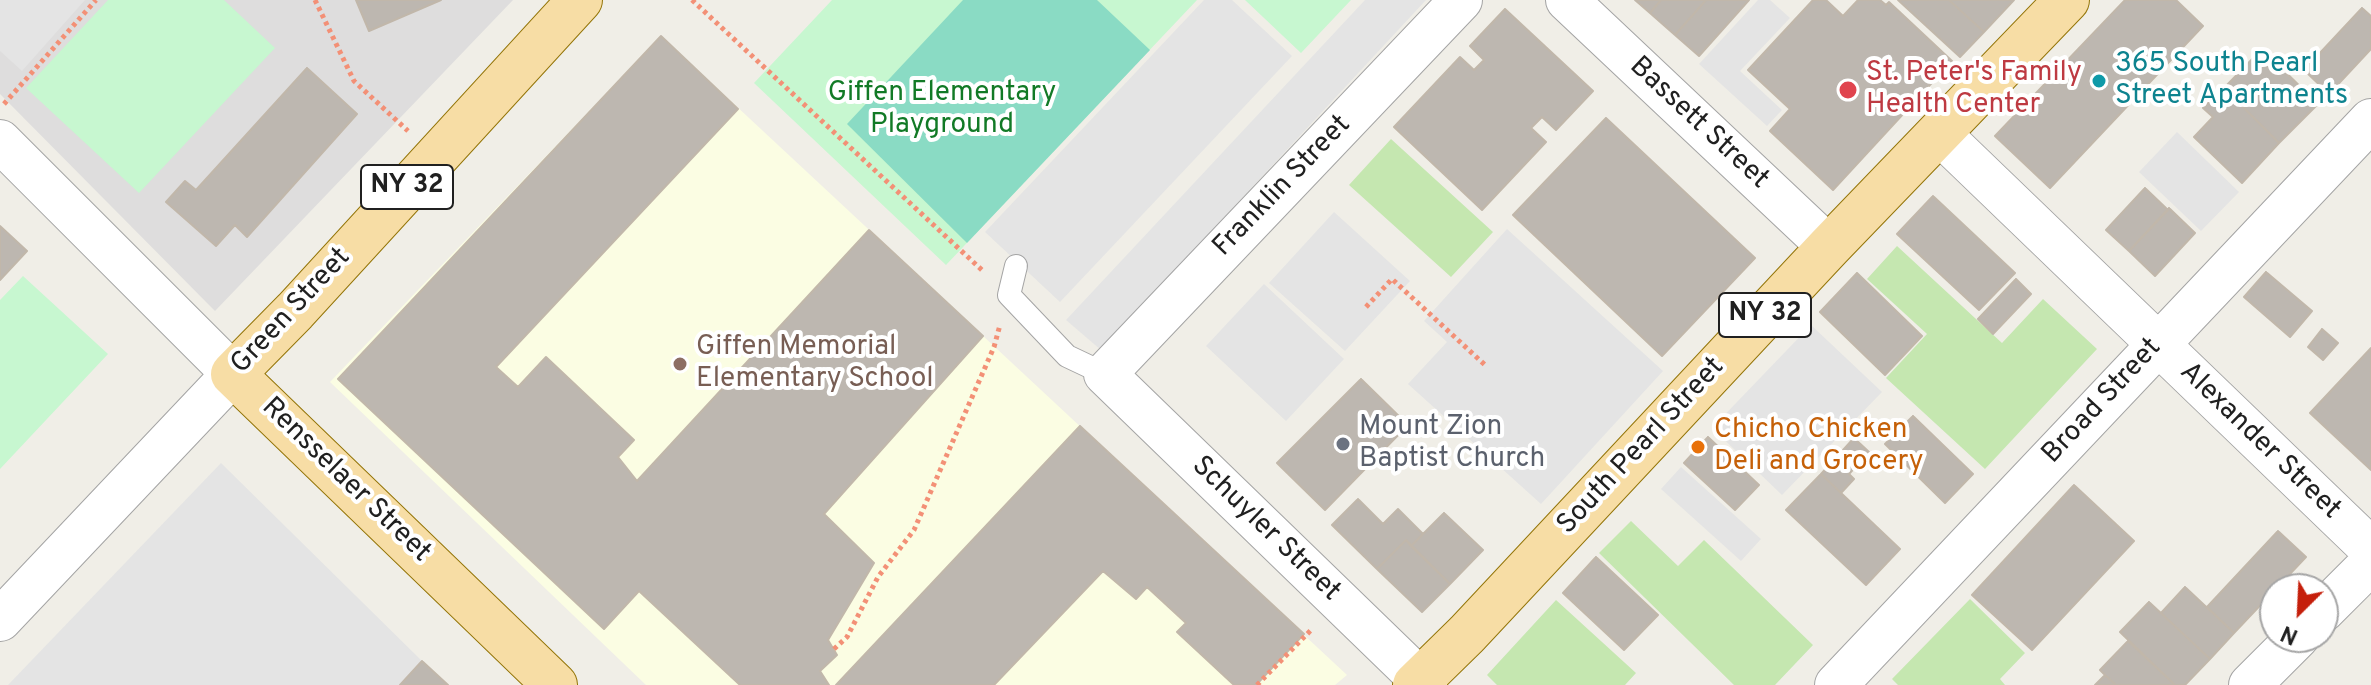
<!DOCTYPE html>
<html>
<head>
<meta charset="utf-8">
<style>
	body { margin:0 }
	#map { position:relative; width:2371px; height:685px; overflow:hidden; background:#f0eee7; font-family:Overpass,sans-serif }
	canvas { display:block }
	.north { position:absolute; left:2259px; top:573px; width:80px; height:80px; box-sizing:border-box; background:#fff; border:2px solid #a6a6a6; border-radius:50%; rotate:204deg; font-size:22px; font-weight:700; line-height:32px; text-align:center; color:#202020 }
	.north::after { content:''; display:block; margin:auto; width:28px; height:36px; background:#c51f0b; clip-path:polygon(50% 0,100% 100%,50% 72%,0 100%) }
</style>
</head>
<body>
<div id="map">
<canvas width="2371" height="685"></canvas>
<div class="north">N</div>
</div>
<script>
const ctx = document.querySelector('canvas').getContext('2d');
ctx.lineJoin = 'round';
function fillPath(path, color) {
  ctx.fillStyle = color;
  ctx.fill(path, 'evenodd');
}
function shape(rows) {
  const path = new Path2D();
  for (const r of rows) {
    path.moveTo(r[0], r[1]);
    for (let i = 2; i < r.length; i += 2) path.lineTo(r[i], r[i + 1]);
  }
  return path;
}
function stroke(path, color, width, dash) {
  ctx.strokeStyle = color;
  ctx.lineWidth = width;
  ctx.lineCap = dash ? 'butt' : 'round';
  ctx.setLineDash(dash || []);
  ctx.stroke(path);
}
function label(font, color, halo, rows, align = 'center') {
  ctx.font = font + ' Overpass,sans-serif';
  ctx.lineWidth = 8;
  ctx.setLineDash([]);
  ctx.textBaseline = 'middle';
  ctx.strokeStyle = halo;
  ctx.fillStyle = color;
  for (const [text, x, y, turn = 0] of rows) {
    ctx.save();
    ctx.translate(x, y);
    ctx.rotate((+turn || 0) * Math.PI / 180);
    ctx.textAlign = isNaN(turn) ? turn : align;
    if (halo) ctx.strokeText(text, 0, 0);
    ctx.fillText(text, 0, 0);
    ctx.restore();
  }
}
const residential = shape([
	[0,0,513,0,215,311,0,94]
]);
const education = shape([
	[661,36,1347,675,1335,685,646,685,330,382]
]);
const grass = shape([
	[1391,139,1493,232,1451,277,1349,185],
	[1897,246,2002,343,2043,299,2097,349,1985,469,1886,378,1927,334,1867,279],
	[1631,521,1678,566,1704,540,1813,645,1775,685,1734,685,1599,553],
	[1970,599,2025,653,2000,679,2005,685,1898,685,1892,679],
	[1556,600,1636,673,1625,685,1497,685,1487,675]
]);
const park = shape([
	[108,0,224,0,275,48,139,193,26,88],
	[832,0,1197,0,946,265,754,83],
	[1245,0,1351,0,1301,53],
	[23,276,108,354,0,469,0,300]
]);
const pitch = shape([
	[963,0,1097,0,1150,50,967,243,847,124]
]);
const parking = shape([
	[0,0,85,0,22,71,0,51],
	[1204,0,1232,0,1292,56,1060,302,985,232],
	[1365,0,1426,0,1101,350,1066,320],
	[1758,0,1770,0,1790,18,1740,71,1782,110,1767,126,1699,64],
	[2177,132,2239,192,2201,231,2139,172],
	[1334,212,1410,281,1345,351,1269,283],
	[1507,229,1663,371,1541,504,1408,384,1447,342,1424,321],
	[1264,284,1344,359,1286,421,1206,346],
	[1811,325,1882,392,1782,495,1712,428],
	[221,463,422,661,400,685,8,685],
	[1681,467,1761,539,1741,561,1661,489]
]);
const building = shape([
	[356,0,441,0,369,31,356,0],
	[1635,0,1661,0,1650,13,1635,0],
	[1661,0,1706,0,1675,35,1650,13,1661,0],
	[1706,0,1749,0,1699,56,1675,35,1706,0],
	[1813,0,1826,0,1843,16,1858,0,1880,0,1886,5,1889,2,1952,61,1833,190,1770,131,1790,109,1748,70,1813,0],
	[1898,0,1949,0,1984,32,1960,57,1898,0],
	[1949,0,2014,0,1984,32,1949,0],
	[2125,0,2176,0,2203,26,2050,188,1995,136,2125,0],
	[2362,8,2371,16,2371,49,2329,94,2304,70,2362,8],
	[1505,9,1593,91,1556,130,1542,117,1531,128,1546,142,1482,210,1394,127,1460,57,1474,70,1484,60,1470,46,1505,9],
	[661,36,738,109,496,367,518,387,546,357,634,440,618,457,637,481,869,230,983,336,824,514,874,563,828,640,837,655,820,671,829,685,740,685,639,591,604,629,338,379,661,36],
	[2262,49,2318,104,2279,143,2224,88,2262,49],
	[307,68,357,114,247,237,235,225,216,246,166,202,185,181,196,190,307,68],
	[2224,88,2279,143,2242,183,2194,137,2213,117,2203,108,2224,88],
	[1606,118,1755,258,1662,356,1513,215,1606,118],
	[2145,188,2168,210,2129,251,2106,230,2145,188],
	[1933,196,2015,273,1979,310,1897,234,1933,196],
	[2169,208,2195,233,2155,276,2129,251,2169,208],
	[0,226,27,251,0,280,0,226],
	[2266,272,2312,311,2290,337,2244,297,2266,272],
	[1857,273,1922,336,1885,375,1820,312,1857,273],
	[2016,279,2031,294,1993,334,1978,319,2016,279],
	[2322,329,2338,343,2323,360,2308,347,2322,329],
	[2371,348,2371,470,2310,413,2371,348],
	[1361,379,1408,425,1325,510,1277,463,1361,379],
	[1913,416,1973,474,1945,503,1885,444,1913,416],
	[1080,426,1304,634,1256,685,1234,685,1177,632,1186,623,1147,587,1136,599,1103,571,994,685,836,685,1080,426],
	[1708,437,1759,485,1735,510,1684,463,1708,437],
	[1854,438,1869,452,1849,474,1854,479,1841,493,1821,474,1854,438],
	[1821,474,1900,549,1866,585,1786,510,1821,474],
	[2074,485,2134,541,2032,650,1972,595,2074,485],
	[1358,499,1383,524,1398,509,1423,534,1411,546,1406,540,1377,569,1332,525,1358,499],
	[1444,513,1483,550,1450,584,1411,546,1444,513],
	[2278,531,2306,557,2234,633,2207,607,2278,531],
	[1406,540,1450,584,1422,612,1377,569,1406,540],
	[1596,557,1658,615,1624,650,1563,593,1596,557],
	[2185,587,2234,633,2210,659,2161,613,2185,587],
	[2149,602,2210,659,2185,685,2175,685,2120,632,2149,602],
	[2128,641,2175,685,2116,685,2105,675,2100,670,2128,641],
	[422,661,448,685,400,685,422,661],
	[2105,675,2116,685,2095,685,2105,675]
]);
const path = shape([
	[315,0,354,81,408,131],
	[692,0,984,272],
	[4,104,96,0],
	[1366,307,1392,279,1485,365],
	[834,649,847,637,878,577,914,530,994,347,1000,325],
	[1257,685,1313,628]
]);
const lane = shape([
	[1016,266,1009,295,1067,356,1105,374]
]);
const street = shape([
	[1567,0,1829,247],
	[1940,134,2371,549],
	[0,141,233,374,0,620],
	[2323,611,2371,563],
	[1426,685,1105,374,1461,0],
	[1836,685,2371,120],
	[2250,685,2298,637]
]);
const primary = shape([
	[555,685,233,374,295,311,580,0],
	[1415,685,1467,634,1829,247,2067,0]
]);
const markers = [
	[2099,81,8,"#0f9aa8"],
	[1848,90,10,"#e0444e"],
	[680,364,8,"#8d6e63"],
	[1343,444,8,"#6b7280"],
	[1698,447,8,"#e8710a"]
];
const shields = [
	[407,187,92],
	[1765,315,92]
];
const shieldNames = [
	["NY 32",407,187],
	["NY 32",1765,315]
];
const cultureNames = [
	["365 South Pearl",2115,65],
	["Street Apartments",2115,97]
];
const healthNames = [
	["St. Peter's Family",1866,74],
	["Health Center",1866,106]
];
const parkNames = [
	["Giffen Elementary",942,94],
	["Playground",942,126]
];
const streetNames = [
	["Bassett Street",1698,124,43],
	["Franklin Street",1283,187,-46],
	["Green Street",292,312,-47],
	["Broad Street",2103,402,-47],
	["Alexander Street",2259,442,44],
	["South Pearl Street",1642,447,-47],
	["Rensselaer Street",345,481,44],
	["Schuyler Street",1265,530,44]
];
const educationNames = [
	["Giffen Memorial",696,348],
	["Elementary School",696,380]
];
const worshipNames = [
	["Mount Zion",1359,428],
	["Baptist Church",1359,460]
];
const foodNames = [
	["Chicho Chicken",1714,431],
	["Deli and Grocery",1714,463]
];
fillPath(residential, '#dedddd');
fillPath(education, '#fbfde3');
fillPath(grass, '#c5e7b0');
fillPath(park, '#c7f7d0');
fillPath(pitch, '#8adbc4');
fillPath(parking, '#e4e4e4');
fillPath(building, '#bdb7b0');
stroke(building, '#c1b7aa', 2);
stroke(lane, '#a4a4a4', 24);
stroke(street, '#a4a4a4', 44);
stroke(primary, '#947508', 46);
stroke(path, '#f39076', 5, [4, 4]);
stroke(lane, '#fff', 22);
stroke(street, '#fff', 42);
stroke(primary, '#f7dda5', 44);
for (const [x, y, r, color] of markers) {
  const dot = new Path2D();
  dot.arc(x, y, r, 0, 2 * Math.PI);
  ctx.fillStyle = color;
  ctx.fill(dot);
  stroke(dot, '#fff', 3);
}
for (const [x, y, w] of shields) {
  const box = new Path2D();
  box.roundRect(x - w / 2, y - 22, w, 44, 6);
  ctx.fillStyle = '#fff';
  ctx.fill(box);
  stroke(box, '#202020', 2);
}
label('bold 26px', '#202020', null, shieldNames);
label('28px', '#0d838f', '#fff', cultureNames, 'left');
label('28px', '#be3a42', '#fff', healthNames, 'left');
label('28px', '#127a26', '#fff', parkNames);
label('28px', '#202020', '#fff', streetNames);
label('28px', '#785e54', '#fff', educationNames, 'left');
label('28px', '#5b616d', '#fff', worshipNames, 'left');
label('28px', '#c56008', '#fff', foodNames, 'left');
</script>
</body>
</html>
